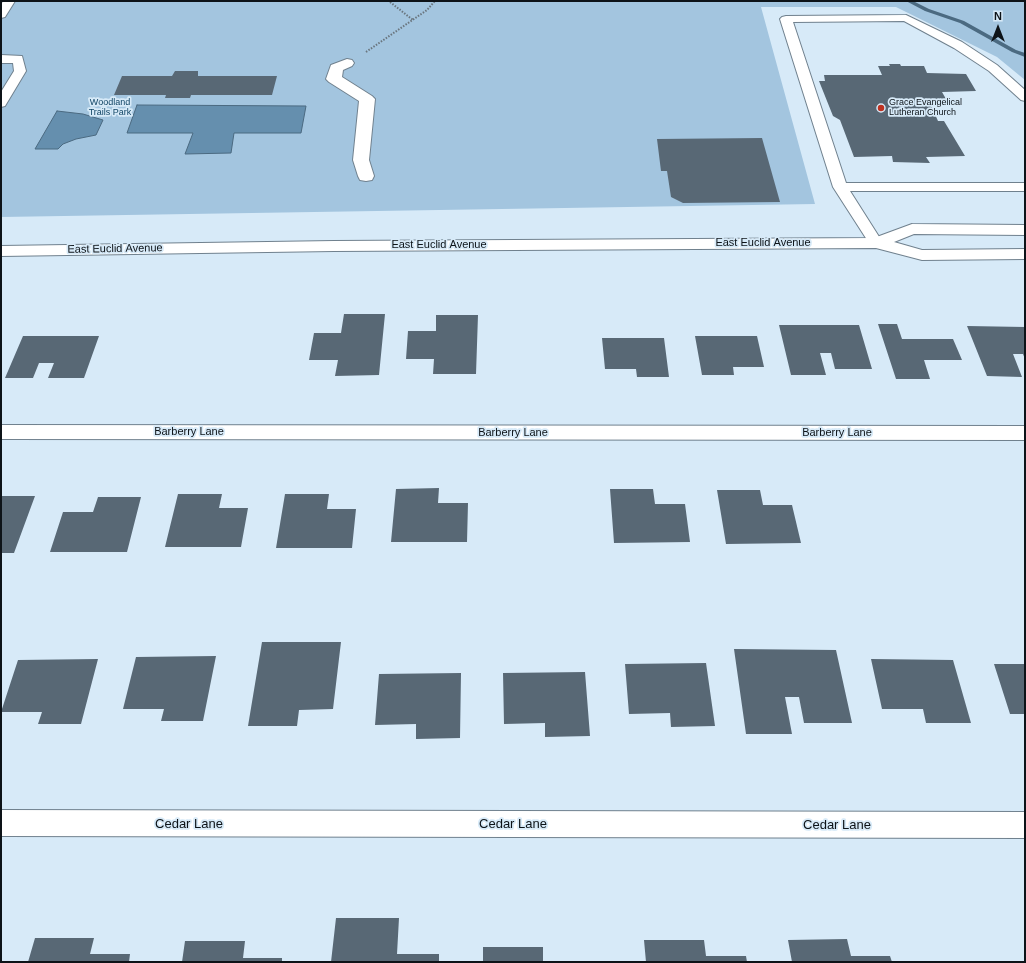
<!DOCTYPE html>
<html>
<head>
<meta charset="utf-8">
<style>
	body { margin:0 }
	#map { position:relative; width:1026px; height:963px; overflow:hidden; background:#d7eaf8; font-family:Arial,sans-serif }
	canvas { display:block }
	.frame { position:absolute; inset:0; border:2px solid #0d1318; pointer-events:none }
	.north { position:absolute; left:978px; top:8px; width:40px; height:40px; -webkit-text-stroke:3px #d7eaf8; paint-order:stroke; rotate:0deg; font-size:11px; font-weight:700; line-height:16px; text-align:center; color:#0d1318 }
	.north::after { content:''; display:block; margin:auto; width:14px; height:18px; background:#0d1318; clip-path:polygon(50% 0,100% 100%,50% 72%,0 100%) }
</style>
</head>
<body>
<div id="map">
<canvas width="1026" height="963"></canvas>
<div class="frame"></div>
<div class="north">N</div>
</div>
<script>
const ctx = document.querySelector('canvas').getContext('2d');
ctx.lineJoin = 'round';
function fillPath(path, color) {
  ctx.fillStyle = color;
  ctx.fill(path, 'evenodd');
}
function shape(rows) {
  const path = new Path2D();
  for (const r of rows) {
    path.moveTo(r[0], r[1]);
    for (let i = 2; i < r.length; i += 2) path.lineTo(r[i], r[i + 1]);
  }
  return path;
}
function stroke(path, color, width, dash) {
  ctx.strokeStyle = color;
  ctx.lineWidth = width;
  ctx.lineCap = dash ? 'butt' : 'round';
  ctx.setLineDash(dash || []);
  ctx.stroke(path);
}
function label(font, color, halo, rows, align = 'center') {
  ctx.font = font + ' Arial,sans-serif';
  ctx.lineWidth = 3.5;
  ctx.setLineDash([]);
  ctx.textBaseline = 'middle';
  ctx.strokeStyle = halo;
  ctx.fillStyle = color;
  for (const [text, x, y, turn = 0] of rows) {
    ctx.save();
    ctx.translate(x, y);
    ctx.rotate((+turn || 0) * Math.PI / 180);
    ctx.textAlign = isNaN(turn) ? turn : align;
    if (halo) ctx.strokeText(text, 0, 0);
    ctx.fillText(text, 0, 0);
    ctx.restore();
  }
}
const green = shape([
	[1,1,1025,1,1025,80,997,57,896,7,761,7,815,204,1,217]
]);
const water = shape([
	[137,105,306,106,301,133,234,133,231,153,185,154,193,133,127,133,137,105],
	[57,111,83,114,103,120,96,135,76,139,63,144,58,149,35,149,57,111]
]);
const stream = shape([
	[906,1,913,1,929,9,964,21,1016,50,1025,53,1025,57,1012,52,960,23,925,11,906,1]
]);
const building = shape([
	[889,64,900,64,901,66,924,66,927,73,966,74,976,91,942,92,946,99,928,99,938,121,944,121,965,156,926,157,930,163,893,162,892,156,854,157,840,120,833,116,819,81,825,81,824,75,882,75,878,66,890,66],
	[175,71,198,71,198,76,277,76,272,95,191,95,190,98,165,98,166,95,114,95,122,76,172,76],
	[762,138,780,202,683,203,671,197,667,171,661,171,657,139],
	[344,314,385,314,379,375,335,376,338,360,309,360,314,333,341,333],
	[436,315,478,315,476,374,433,374,434,359,406,359,408,331,436,331],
	[878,324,897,324,902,339,953,339,962,360,924,360,930,379,896,379],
	[779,325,859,325,872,369,835,369,831,353,820,353,826,375,791,375],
	[967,326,1025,327,1025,359,1023,354,1013,354,1022,377,987,376],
	[23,336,99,336,84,378,48,378,54,363,39,363,33,378,5,378],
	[695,336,757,336,764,367,733,367,734,375,702,375],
	[602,338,664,338,669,377,637,377,636,369,605,369],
	[439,488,438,503,468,503,467,542,391,542,396,489],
	[610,489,653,489,655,504,685,504,690,542,614,543],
	[717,490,760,490,763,505,792,505,801,543,726,544],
	[178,494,222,494,219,508,248,508,241,547,165,547],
	[285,494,329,494,327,509,356,509,352,548,276,548],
	[1,496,35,496,14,553,1,553],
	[98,497,141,497,127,552,50,552,63,512,93,512],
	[262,642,341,642,333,709,299,710,297,726,248,726],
	[734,649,836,650,852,723,804,723,799,697,785,697,792,734,746,734],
	[216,656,203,721,161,721,164,709,123,709,136,657],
	[98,659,81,724,38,724,42,712,1,712,18,660],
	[871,659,953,660,971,723,926,723,923,709,882,709],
	[706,663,715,726,671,727,670,713,629,714,625,664],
	[994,664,1025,664,1025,714,1010,714],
	[585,672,590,736,545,737,545,723,504,724,503,673],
	[461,673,460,738,416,739,416,724,375,725,379,674],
	[336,918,399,918,397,954,439,954,439,962,331,962],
	[35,938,94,938,90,954,130,954,129,962,28,962],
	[847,939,851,956,890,956,892,962,792,962,788,940],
	[644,940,704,940,706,956,746,956,747,962,646,962],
	[185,941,245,941,243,958,282,958,282,962,182,962],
	[483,947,543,947,543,962,483,962]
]);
const path = shape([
	[331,1,393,1],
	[390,2,413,20],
	[366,52,427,10,435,1]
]);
const service = shape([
	[3,1,15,1,5,17,1,18,1,5,3,1],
	[906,15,962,42,997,65,1025,90,1025,101,1021,100,989,71,954,48,904,21,793,22,846,183,1025,183,1025,191,850,191,883,243,881,246,876,247,871,246,833,187,780,19,782,17,786,16,906,15],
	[1,55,22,56,26,71,5,106,1,107,1,92,14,71,13,63,1,63,1,55]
]);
const pedestrian = shape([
	[347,59,352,60,354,63,352,66,343,70,342,77,372,96,375,99,369,160,374,176,372,180,366,181,360,180,358,176,353,160,359,101,329,82,326,79,331,65,347,59]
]);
const minor = shape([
	[1,425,1025,426,1025,440,1,439,1,425],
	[1,810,1025,812,1025,838,1,836,1,810]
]);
const primary = shape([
	[912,224,1025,225,1025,235,914,234,894,242,922,250,1025,249,1025,259,922,260,876,248,334,251,1,256,1,246,334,241,874,238,912,224]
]);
const markers = [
	[881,108,4,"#be3221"]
];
const farParknames = [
	["Woodland",110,103],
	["Trails Park",110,113]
];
const farPoinames = [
	["Grace Evangelical",889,103],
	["Lutheran Church",889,113]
];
const streetNames = [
	["East Euclid Avenue",763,243],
	["East Euclid Avenue",439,245],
	["East Euclid Avenue",115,249,-1],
	["Barberry Lane",189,432],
	["Barberry Lane",513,433],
	["Barberry Lane",837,433]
];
const nearStreetnames = [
	["Cedar Lane",189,824],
	["Cedar Lane",513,824],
	["Cedar Lane",837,825]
];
fillPath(green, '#a3c5df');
fillPath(water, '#658fae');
stroke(water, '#4b6a81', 1);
fillPath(stream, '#4b6a81');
fillPath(building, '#586875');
stroke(service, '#70818e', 2);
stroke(pedestrian, '#70818e', 2);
stroke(minor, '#70818e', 2);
stroke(primary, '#70818e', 2);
stroke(path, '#6a767f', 2, [1.5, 1.5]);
fillPath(service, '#fff');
fillPath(pedestrian, '#fff');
fillPath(minor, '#fff');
fillPath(primary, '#fff');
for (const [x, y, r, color] of markers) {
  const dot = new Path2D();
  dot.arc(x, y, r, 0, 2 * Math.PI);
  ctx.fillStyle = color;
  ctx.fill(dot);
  stroke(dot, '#d7eaf8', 1.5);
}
label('9px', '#114565', '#d7eaf8', farParknames);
label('9px', '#0d1318', '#d7eaf8', farPoinames, 'left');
label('11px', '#0d1318', '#d7eaf8', streetNames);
label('13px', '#0d1318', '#d7eaf8', nearStreetnames);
</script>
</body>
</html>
